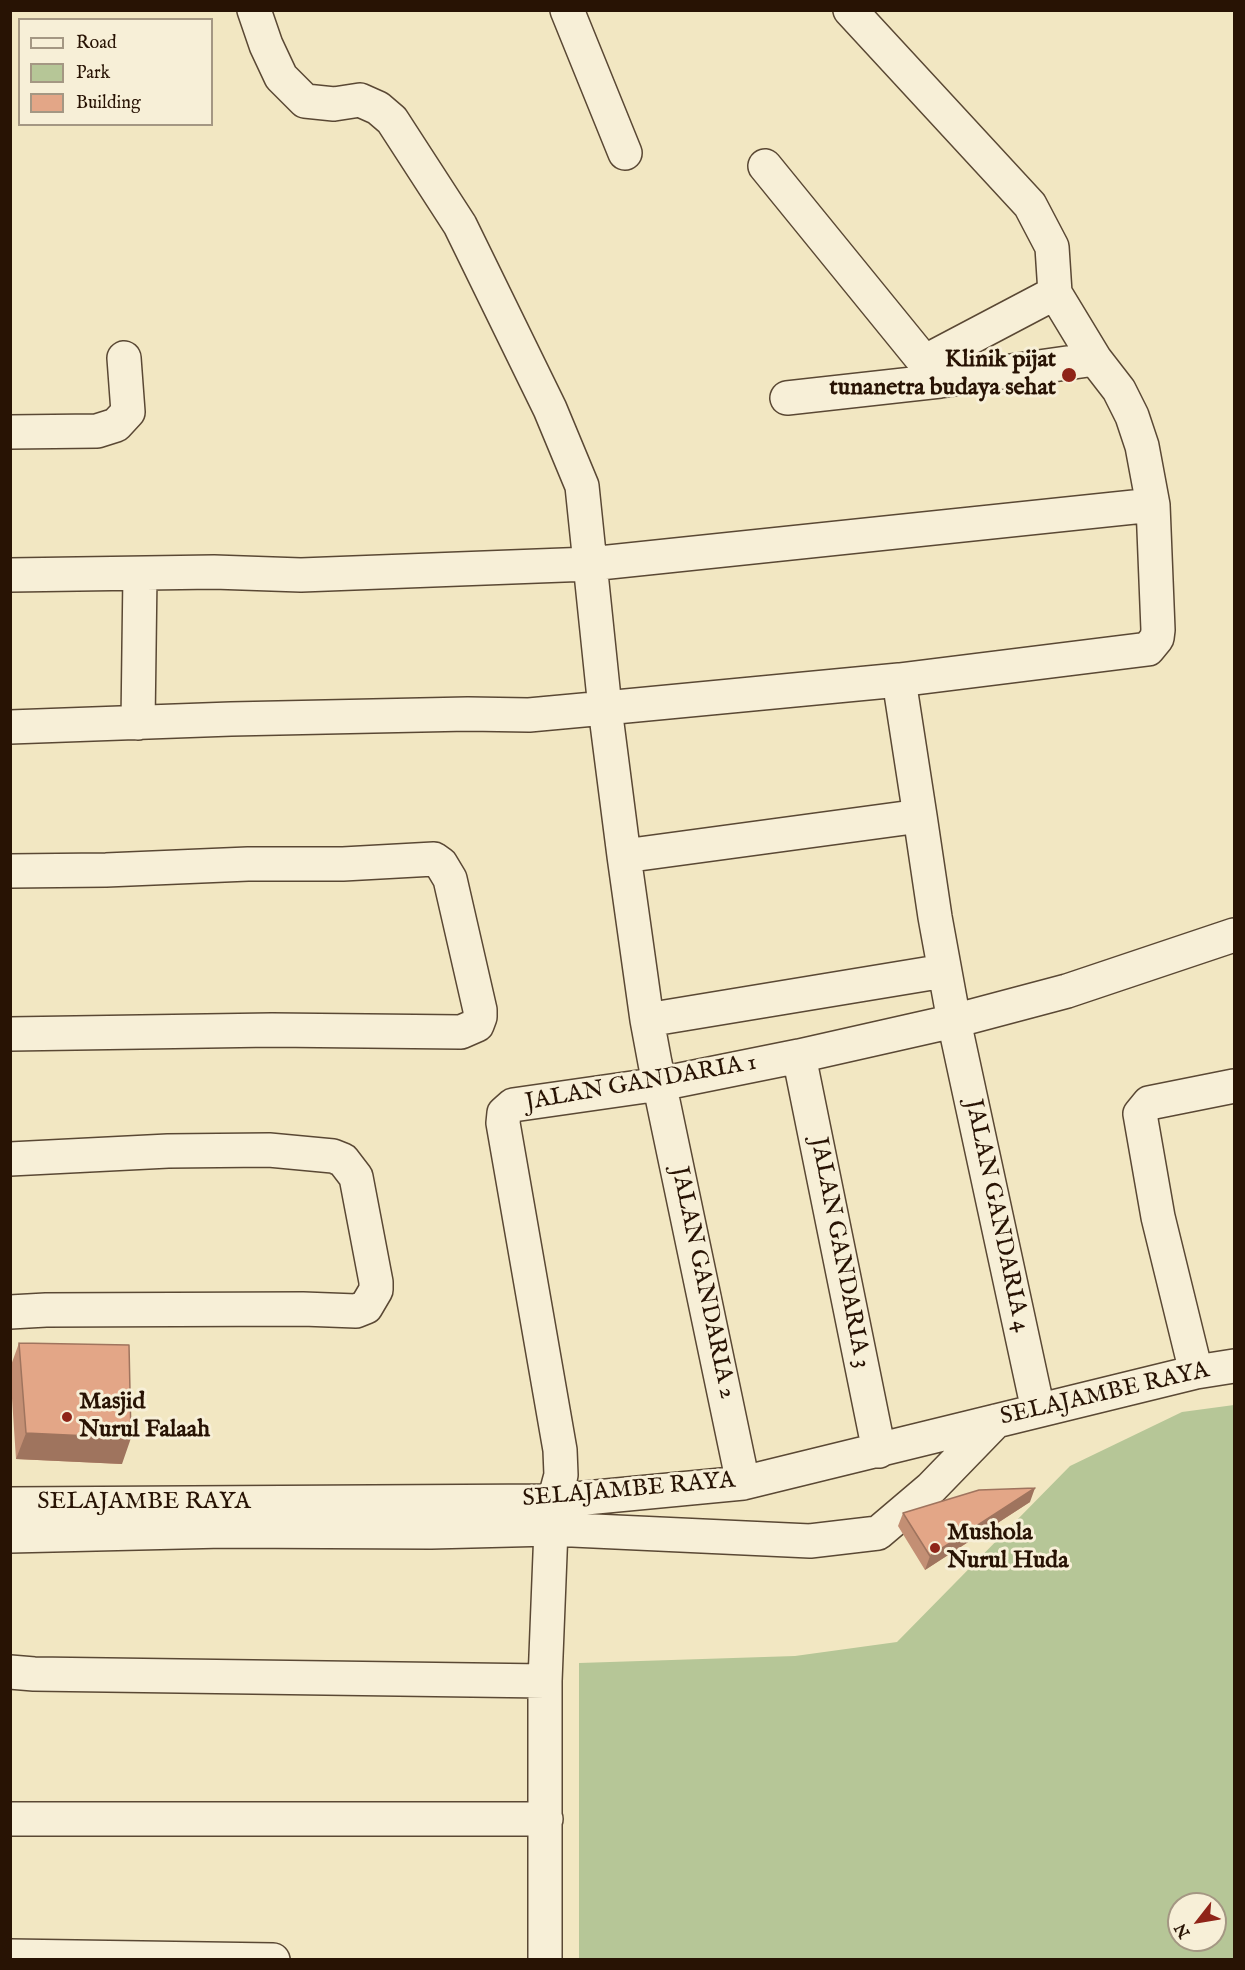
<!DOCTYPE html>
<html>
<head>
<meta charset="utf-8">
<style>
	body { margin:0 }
	#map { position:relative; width:1245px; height:1970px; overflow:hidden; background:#f2e7c2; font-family:"IM FELL English",serif }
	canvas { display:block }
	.frame { position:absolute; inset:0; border:12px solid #281304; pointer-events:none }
	.legend { position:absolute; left:18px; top:18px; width:195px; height:108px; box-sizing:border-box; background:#f7efd7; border:2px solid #a49783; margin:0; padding:8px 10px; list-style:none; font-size:18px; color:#281304 }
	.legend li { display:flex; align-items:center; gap:12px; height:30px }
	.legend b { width:30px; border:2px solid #a49783 }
	.north { position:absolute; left:1167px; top:1892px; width:60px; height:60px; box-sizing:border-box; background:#f7efd7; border:2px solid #a49783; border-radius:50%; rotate:239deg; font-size:16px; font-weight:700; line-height:24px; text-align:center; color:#281304 }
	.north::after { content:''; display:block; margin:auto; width:21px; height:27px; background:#8f2418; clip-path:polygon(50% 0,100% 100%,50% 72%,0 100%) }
</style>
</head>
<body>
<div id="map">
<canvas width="1245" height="1970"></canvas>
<div class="frame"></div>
<ul class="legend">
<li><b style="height:8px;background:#f7efd7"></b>Road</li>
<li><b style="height:16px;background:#b6c697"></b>Park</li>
<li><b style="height:16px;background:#e3a687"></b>Building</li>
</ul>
<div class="north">N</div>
</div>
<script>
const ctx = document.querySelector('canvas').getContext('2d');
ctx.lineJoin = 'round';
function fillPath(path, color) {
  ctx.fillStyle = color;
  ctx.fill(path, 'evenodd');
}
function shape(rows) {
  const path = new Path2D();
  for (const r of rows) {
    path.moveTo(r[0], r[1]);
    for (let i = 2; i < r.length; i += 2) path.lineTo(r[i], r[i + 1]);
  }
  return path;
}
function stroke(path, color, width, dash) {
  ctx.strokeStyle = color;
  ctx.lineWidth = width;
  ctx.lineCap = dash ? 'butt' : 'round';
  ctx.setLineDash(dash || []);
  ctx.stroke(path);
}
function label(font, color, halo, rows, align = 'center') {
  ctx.font = font + ' "IM FELL English",serif';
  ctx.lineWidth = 6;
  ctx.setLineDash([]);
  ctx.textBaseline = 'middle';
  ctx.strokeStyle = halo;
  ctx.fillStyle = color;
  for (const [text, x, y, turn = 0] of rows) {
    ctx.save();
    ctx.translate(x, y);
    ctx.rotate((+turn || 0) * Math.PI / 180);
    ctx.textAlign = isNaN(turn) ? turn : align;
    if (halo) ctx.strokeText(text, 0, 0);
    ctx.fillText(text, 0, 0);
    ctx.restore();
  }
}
const green = shape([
	[1234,1405,1234,1959,579,1959,579,1663,795,1656,897,1642,1070,1466,1182,1412],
	[1179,1904,1215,1904,1215,1940,1179,1940]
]);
const minor = shape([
	[567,10,625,153],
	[850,10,1030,205,1052,247,1055,293,1095,359,1119,390,1132,416,1142,446,1153,505,1158,630,1157,638,1148,649,899,680],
	[765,166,940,381,787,398],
	[924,362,1055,293],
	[940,381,1095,359],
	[10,432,97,431,116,425,128,412,124,358],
	[10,575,214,572,301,575,590,564,1153,505],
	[138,723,140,574],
	[10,727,231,719,468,714,529,715,605,708,582,486,550,409,460,225,392,120,378,108,360,100,334,104,305,101,281,77,266,45,254,10],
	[624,856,605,708,899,680,920,816],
	[10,871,106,870,248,864,343,864,434,859,441,864,450,879,480,1010,480,1017,477,1025,461,1032,272,1030,10,1034],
	[647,1020,944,971],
	[799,1056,879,1451],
	[10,1159,168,1151,269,1150,333,1156,343,1160,356,1177,376,1282,376,1290,366,1307,356,1311,303,1309,46,1310,10,1312],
	[1196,1372,1158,1217,1140,1114,1149,1103,1234,1086],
	[743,1483,655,1063,647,1020,624,856,920,816,935,917,954,1021,1038,1410],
	[10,1504,554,1501,743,1483,1196,1372,1234,1366],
	[10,1536,224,1531,431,1532,551,1529,810,1541,878,1533,931,1488,996,1421],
	[10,1672,34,1674,545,1681],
	[10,1819,546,1819],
	[10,1956,273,1960],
	[545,1960,545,1681,551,1529,554,1501,561,1475,560,1450,503,1123,504,1113,513,1105,660,1084,799,1056,954,1021,1067,991,1234,935]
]);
const wall = shape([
	[19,1343,122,1464,16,1459,10,1368],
	[1030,1502,925,1570,898,1526,903,1513]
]);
const shadedWall = shape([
	[26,1433,131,1438,122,1464,16,1459],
	[1035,1488,1030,1502,925,1570,930,1556]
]);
const building = shape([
	[19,1343,129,1345,131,1438,26,1433,19,1343],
	[1035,1488,930,1556,903,1513,979,1490,1035,1488]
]);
const markers = [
	[1069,375,8,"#8f2418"],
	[67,1417,6,"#8f2418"],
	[935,1548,6,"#8f2418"]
];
const poiNames = [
	["Klinik pijat",1056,361,"right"],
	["tunanetra budaya sehat",1056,389,"right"],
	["Masjid",79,1403],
	["Nurul Falaah",79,1431],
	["Mushola",947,1534],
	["Nurul Huda",947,1562]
];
const streetNames = [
	["JALAN GANDARIA 1",641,1084,-10],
	["JALAN GANDARIA 4",996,1216,78],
	["JALAN GANDARIA 3",839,1253,79],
	["JALAN GANDARIA 2",702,1283,78],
	["SELAJAMBE RAYA",1105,1395,-13],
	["SELAJAMBE RAYA",629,1491,-5],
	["SELAJAMBE RAYA",144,1503]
];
fillPath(green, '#b6c697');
stroke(minor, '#5a4834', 36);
stroke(minor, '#f7efd7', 33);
fillPath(wall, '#c38f74');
fillPath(shadedWall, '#9f745e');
fillPath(building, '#e3a687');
stroke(building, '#9f745e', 1.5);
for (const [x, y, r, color] of markers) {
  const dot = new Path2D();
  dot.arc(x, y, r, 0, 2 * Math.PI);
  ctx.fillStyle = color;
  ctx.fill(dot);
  stroke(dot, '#f7efd7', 2);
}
label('bold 24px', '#281304', '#f7efd7', poiNames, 'left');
label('24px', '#281304', '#f7efd7', streetNames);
</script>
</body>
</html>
